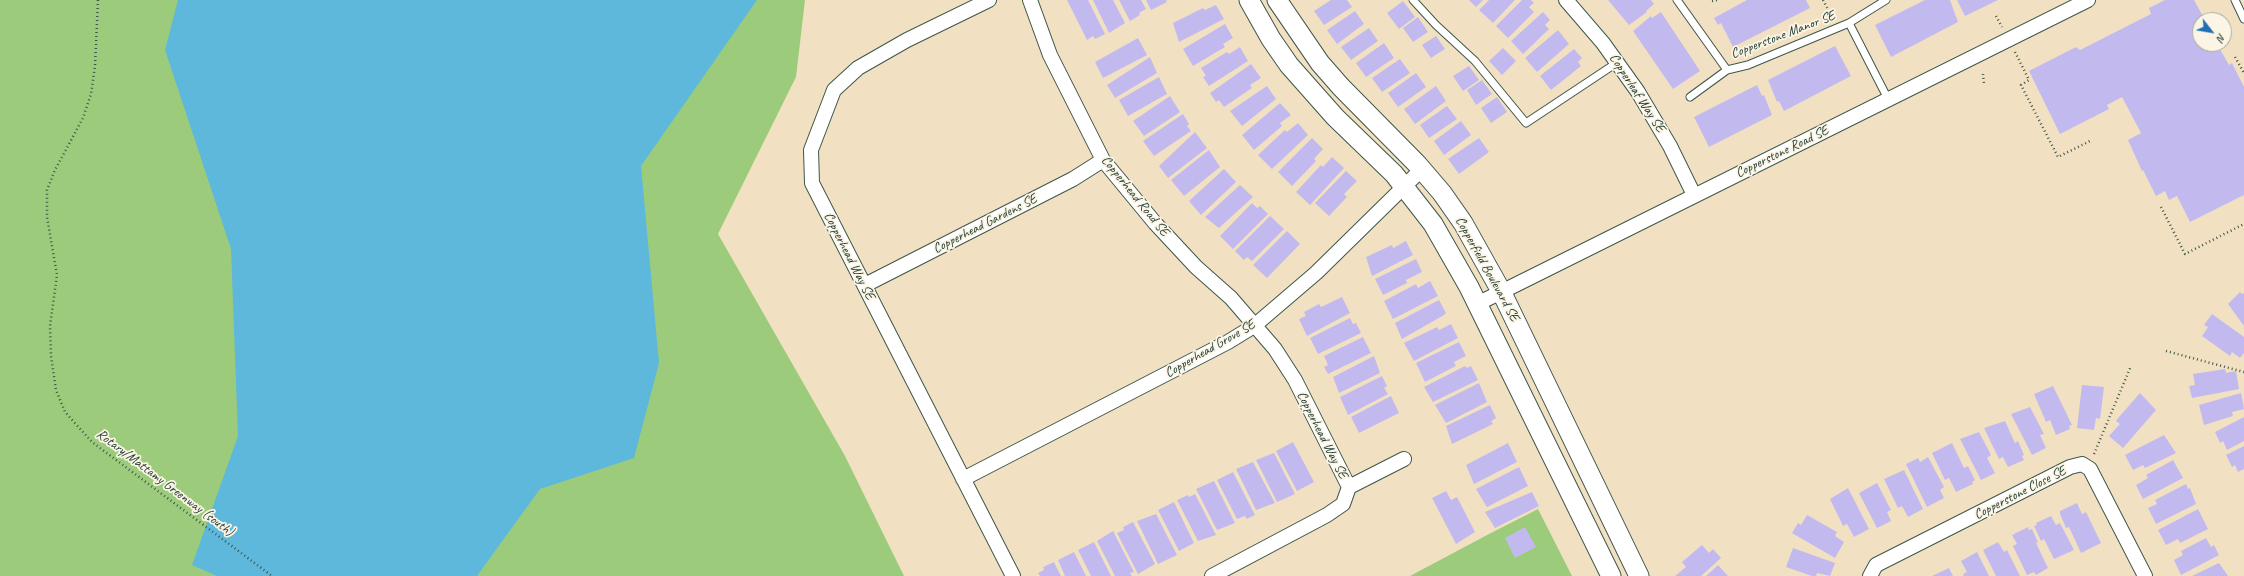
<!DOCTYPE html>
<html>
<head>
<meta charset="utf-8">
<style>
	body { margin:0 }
	#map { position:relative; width:2244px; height:576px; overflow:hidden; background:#f1e1c2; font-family:Caveat,sans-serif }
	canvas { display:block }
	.north { position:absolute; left:2192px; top:12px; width:40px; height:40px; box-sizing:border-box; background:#fcf5e5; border:1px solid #a4ab9e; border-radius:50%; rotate:121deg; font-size:11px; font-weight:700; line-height:16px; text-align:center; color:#1f3d34 }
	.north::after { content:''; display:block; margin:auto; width:14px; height:18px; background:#1f6fb2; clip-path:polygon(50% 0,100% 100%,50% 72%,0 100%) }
</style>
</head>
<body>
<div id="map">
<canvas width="2244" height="576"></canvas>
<div class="north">N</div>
</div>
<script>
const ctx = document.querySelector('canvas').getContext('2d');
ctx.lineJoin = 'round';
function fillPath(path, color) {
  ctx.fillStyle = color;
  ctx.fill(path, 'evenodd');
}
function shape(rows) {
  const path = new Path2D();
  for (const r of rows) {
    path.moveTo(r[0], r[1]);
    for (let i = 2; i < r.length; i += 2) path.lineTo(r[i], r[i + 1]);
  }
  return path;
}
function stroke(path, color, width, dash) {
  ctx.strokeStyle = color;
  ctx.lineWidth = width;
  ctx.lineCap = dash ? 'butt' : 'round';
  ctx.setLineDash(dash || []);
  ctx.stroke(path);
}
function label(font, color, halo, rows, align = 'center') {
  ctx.font = font + ' Caveat,sans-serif';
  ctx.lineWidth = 3.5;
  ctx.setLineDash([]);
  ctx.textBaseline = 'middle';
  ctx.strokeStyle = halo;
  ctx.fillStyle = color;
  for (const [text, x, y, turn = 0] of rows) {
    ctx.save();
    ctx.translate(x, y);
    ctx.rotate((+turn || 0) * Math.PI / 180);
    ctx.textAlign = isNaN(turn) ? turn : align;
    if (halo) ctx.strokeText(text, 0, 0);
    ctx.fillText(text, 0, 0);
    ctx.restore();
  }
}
const green = shape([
	[0,0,805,0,796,77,718,234,845,456,904,576,0,576],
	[1538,509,1572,576,1410,576,1489,534]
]);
const water = shape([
	[178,0,757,0,641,166,659,363,634,458,540,489,477,576,217,576,192,565,238,436,231,249,165,50]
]);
const building = shape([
	[1067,0,1088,0,1105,34,1095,39,1093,36,1087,40],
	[1093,0,1113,0,1125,23,1109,33],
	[1119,0,1141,0,1146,9,1139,13,1140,15,1130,21],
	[1146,0,1166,0,1167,2,1151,10],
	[1331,0,1347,0,1352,7,1324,25,1314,11],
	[1469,0,1483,0,1476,7],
	[1489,0,1515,0,1493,23,1479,10],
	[1522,0,1531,0,1534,3,1529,7,1534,12,1508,38,1496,26],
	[1608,0,1651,0,1654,4,1646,11,1647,12,1629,25],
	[1747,0,1806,0,1810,8,1733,47,1721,23,1718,25,1714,18],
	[1925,0,1950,0,1958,22,1891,57,1875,25],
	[1957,0,1998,0,1965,16],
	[2165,0,2194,0,2205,20,2200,20,2200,44,2217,44,2229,65,2232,63,2244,87,2244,195,2190,222,2177,196,2169,200,2165,191,2156,196,2143,170,2142,171,2128,140,2141,133,2122,97,2107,105,2109,109,2060,134,2029,71,2076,47,2080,50,2151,14,2149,8],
	[1403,1,1415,17,1399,29,1387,13],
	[1216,5,1224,19,1179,42,1173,23,1203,8,1205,10],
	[1355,11,1364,24,1337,44,1327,30],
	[1543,12,1550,20,1545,25,1549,29,1523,54,1511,41],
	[1661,12,1700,71,1673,89,1633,31,1651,16,1652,18],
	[1418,17,1428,32,1413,42,1403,28],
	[1225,24,1233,38,1223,44,1225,47,1193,66,1183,49],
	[1369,28,1378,41,1351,60,1341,47],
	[1558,30,1569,44,1537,72,1525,58],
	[1436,36,1445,49,1431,58,1422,45],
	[1138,38,1147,55,1103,78,1095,62],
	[1384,43,1394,58,1366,77,1356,63],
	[1835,46,1851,76,1784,111,1779,101,1777,102,1768,80],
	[1240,47,1248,61,1209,86,1203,77,1206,76,1201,68,1227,52,1229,54],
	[1503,48,1516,61,1502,75,1489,61],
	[1574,49,1582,58,1578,62,1581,66,1551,90,1540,76],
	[1150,57,1157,73,1115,98,1107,85],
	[1400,59,1410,73,1382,92,1372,78],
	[1251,64,1261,78,1250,85,1252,88,1224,107,1219,100,1216,102,1210,93],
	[1469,66,1479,80,1463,91,1453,76],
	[1416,73,1426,87,1398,107,1388,93],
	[1159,77,1167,94,1128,116,1119,100],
	[1482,80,1492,94,1476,105,1467,90],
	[1757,85,1762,96,1764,95,1772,115,1709,147,1694,117],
	[1267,86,1276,99,1242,126,1230,111],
	[1436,86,1446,101,1415,124,1404,109],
	[1170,96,1180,112,1144,136,1133,121],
	[1497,97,1507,112,1491,123,1481,108],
	[1280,103,1291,115,1280,123,1282,126,1254,150,1242,135],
	[1447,106,1457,119,1429,138,1420,125],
	[1183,114,1189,124,1187,126,1191,131,1154,156,1143,141],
	[1461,121,1471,135,1444,155,1434,141],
	[1298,123,1308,135,1272,169,1258,155,1285,130,1287,132],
	[1195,132,1207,148,1168,178,1159,166],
	[1312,138,1323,149,1314,159,1316,161,1292,186,1278,172],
	[1479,138,1489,152,1459,174,1448,159],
	[1209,150,1220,167,1184,196,1171,180],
	[1332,157,1344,168,1310,205,1296,192,1321,165,1323,167],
	[1224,169,1236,182,1201,215,1189,201],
	[1346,171,1357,181,1344,194,1347,197,1329,216,1315,203],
	[1240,185,1253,197,1219,228,1205,217],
	[1252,203,1257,208,1260,206,1268,214,1233,249,1220,236],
	[1270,216,1284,229,1252,261,1247,257,1244,260,1235,251],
	[1287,231,1300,244,1267,278,1253,265],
	[1406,241,1413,255,1372,276,1366,257,1392,245,1393,248],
	[1416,259,1422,272,1406,280,1407,283,1383,295,1375,279],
	[1430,281,1438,296,1393,319,1384,301,1416,284,1418,288],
	[2240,292,2242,294,2244,293,2244,326,2228,304],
	[1342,297,1350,313,1307,336,1299,319,1306,316,1304,312,1319,304,1321,307],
	[1439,300,1446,313,1444,315,1402,339,1395,323],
	[2212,314,2244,337,2244,353,2240,358,2232,352,2230,356,2202,336,2208,327,2204,325],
	[1350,318,1353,324,1356,323,1361,333,1318,354,1310,338],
	[1451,324,1458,338,1414,361,1404,343,1437,327,1439,330],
	[1363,337,1371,353,1328,374,1324,367,1328,365,1324,356],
	[1459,342,1466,356,1454,362,1456,366,1452,368,1425,382,1416,363],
	[1374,356,1380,373,1339,393,1333,377],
	[1465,366,1467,368,1471,366,1478,380,1433,402,1424,387],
	[2225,369,2226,373,2236,371,2239,389,2192,398,2189,386,2195,385,2193,374],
	[1382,376,1387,386,1384,388,1388,394,1348,415,1340,397],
	[1479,383,1487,402,1446,423,1435,405],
	[2082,385,2104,387,2100,419,2096,418,2094,430,2077,428],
	[2053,386,2072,425,2069,426,2070,429,2056,435,2050,420,2046,422,2034,394],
	[2140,393,2156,410,2123,448,2109,436,2120,424,2116,421,2119,417],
	[2241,393,2244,409,2232,412,2233,416,2204,425,2199,405],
	[1391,396,1399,413,1359,433,1351,417],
	[1490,405,1496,418,1491,421,1493,424,1452,444,1446,426],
	[2030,407,2044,434,2040,435,2046,448,2032,455,2011,414],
	[2244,417,2244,441,2227,450,2223,441,2220,443,2215,432],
	[2005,421,2015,443,2018,441,2024,455,2022,456,2024,460,2008,467,2003,457,1999,459,1984,428],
	[1979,432,1991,455,1987,458,1995,473,1981,480,1960,439],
	[2164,435,2176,453,2145,468,2143,465,2133,470,2125,455],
	[1293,442,1314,482,1297,491,1276,451],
	[1508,443,1517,462,1474,484,1466,465],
	[1952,443,1964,468,1968,466,1975,480,1972,482,1973,484,1956,492,1949,478,1945,480,1932,453],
	[2244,446,2244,469,2238,472,2235,465,2232,467,2226,455],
	[1274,453,1295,494,1277,502,1256,460],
	[1928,457,1944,487,1940,490,1944,498,1927,507,1906,464,1918,458,1920,462],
	[2173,460,2183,478,2143,499,2136,485,2148,478,2146,475],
	[1253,462,1275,503,1256,510,1236,469],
	[1519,467,1528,486,1487,507,1476,489],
	[1904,470,1923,509,1908,517,1902,506,1898,508,1884,479],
	[1233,472,1255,515,1247,519,1245,516,1237,519,1217,480],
	[1214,481,1235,523,1217,530,1196,489],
	[1877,483,1891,510,1887,512,1891,521,1877,528,1859,493],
	[2186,484,2188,489,2190,488,2196,504,2156,524,2148,508,2157,504,2155,500],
	[1848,488,1869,529,1854,537,1847,524,1843,526,1830,499],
	[1446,491,1451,500,1457,497,1475,532,1456,544,1432,498],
	[1532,492,1539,506,1495,528,1485,512],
	[1195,494,1216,535,1198,541,1177,500,1188,495,1189,497],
	[1174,502,1194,543,1179,551,1158,510],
	[2077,503,2082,514,2086,512,2101,543,2081,553,2069,527,2066,528,2060,514,2060,511],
	[2198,509,2208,529,2180,543,2178,539,2166,545,2158,530],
	[1156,514,1177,555,1158,564,1137,521],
	[1807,515,1837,532,1835,536,1844,542,1835,558,1792,533,1798,523,1801,525],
	[2051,516,2056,525,2060,523,2074,550,2054,559,2044,539,2041,541,2034,526,2037,525,2036,523],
	[1133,522,1155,564,1138,574,1117,533,1124,530,1123,527],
	[1525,527,1536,547,1515,558,1505,538],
	[2028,527,2029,530,2032,529,2038,542,2036,543,2048,568,2036,575,2034,572,2027,575,2013,546,2017,544,2012,535],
	[1113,531,1134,572,1130,573,1132,576,1115,576,1097,541],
	[2206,538,2211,547,2214,545,2219,555,2181,575,2174,560,2183,555,2181,551],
	[1094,542,1111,576,1091,576,1078,550],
	[1998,542,2004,552,2007,550,2020,576,1996,576,1983,550],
	[1702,545,1709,553,1713,549,1721,558,1701,576,1675,576,1686,567,1682,562],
	[1793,548,1835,563,1830,576,1817,573,1816,576,1812,576,1786,567],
	[1074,552,1086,576,1065,576,1058,560],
	[1977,552,1989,576,1964,576,1963,574,1967,572,1961,561],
	[1054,562,1061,576,1040,576,1038,573,1044,570,1043,567],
	[2219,563,2228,576,2192,576],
	[1718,565,1728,576,1706,576],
	[1949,568,1953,576,1932,576]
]);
const path = shape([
	[98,0,95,66,91,94,83,118,55,170,47,190,47,217,57,275,50,326,51,356,56,390,65,412,92,442,272,576],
	[1823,0,1832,17],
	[1712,1,1717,0],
	[1996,16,2002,27],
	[2015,52,2029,80,2021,85,2058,157,2090,141],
	[2235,57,2244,73],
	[1983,74,1984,84],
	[2161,207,2185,254,2244,224],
	[2166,351,2244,372],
	[2094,454,2131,366]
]);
const lane = shape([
	[1413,0,1436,25,1475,61,1526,123,1618,62],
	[1677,0,1727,70],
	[2235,0,2244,19],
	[1849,23,1888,99],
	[1690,97,1727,70,1748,65,1849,23,1886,0]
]);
const street = shape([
	[989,0,907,40,858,68,834,90,811,150,812,183,1013,576],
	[1030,0,1050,55,1103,160,1155,223,1196,267,1231,298,1275,349,1295,380,1349,487,1343,504,1327,515,1212,576],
	[1566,0,1603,43,1638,92,1670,146,1694,195],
	[865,285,1073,179,1103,160],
	[1477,304,2088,0],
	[963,479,1228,342,1254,326,1316,273,1422,169],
	[1349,487,1404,459],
	[1870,576,1876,565,2070,467,2082,464,2090,469,2145,576]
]);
const secondary = shape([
	[1249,0,1271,39,1289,65,1335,117,1394,174,1433,224,1469,287,1611,576],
	[1277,0,1320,63,1341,87,1418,165,1442,193,1463,223,1501,291,1639,576]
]);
const streetNames = [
	["Copperstone Manor SE",1783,35,-21],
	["Copperleaf Way SE",1637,93,57],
	["Copperstone Road SE",1782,152,-26],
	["Copperhead Road SE",1135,196,51],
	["Copperhead Gardens SE",985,224,-27],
	["Copperhead Way SE",849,256,63],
	["Copperfield Boulevard SE",1487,269,61],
	["Copperhead Grove SE",1210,349,-30],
	["Copperhead Way SE",1322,435,63],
	["Rotary/Mattamy Greenway (south)",165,483,37],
	["Copperstone Close SE",2020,493,-27]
];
fillPath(green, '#9ccc7b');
fillPath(water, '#5db8db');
fillPath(building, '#c2baef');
stroke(lane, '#3e5649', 9);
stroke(street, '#3e5649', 16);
stroke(secondary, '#3e5649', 21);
stroke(path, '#3e5649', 2.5, [1, 3]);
stroke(lane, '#fff', 7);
stroke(street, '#fff', 14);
stroke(secondary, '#fff', 19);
label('14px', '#1f3d34', '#fcf5e5', streetNames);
</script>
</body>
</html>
